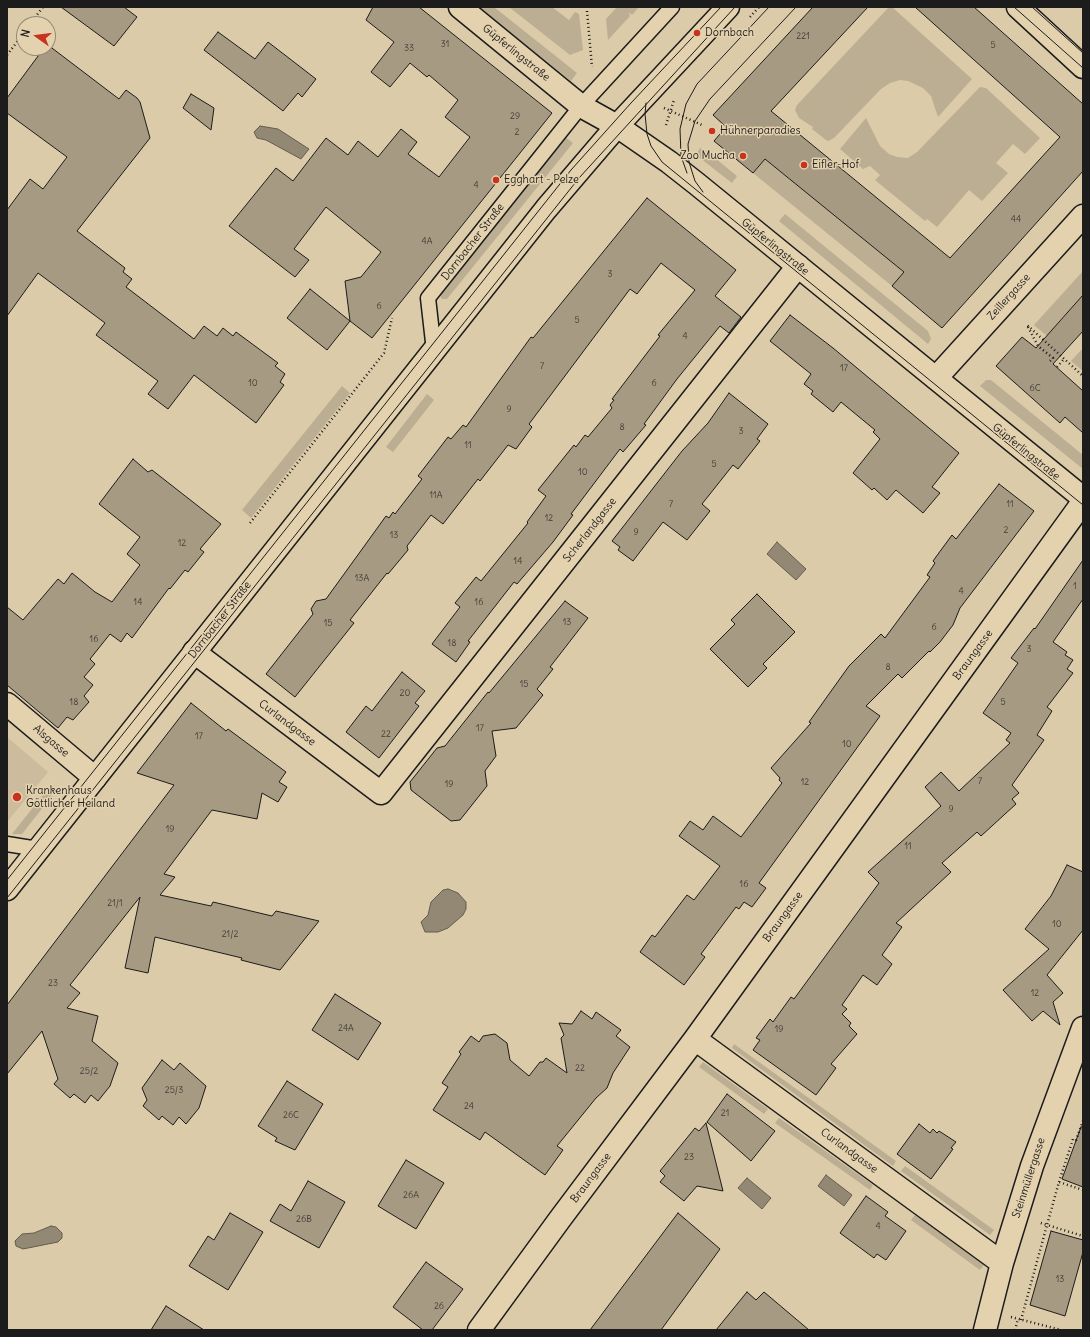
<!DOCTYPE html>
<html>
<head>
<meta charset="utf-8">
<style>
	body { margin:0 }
	#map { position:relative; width:1090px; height:1337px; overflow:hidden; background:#dccba9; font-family:Delius,sans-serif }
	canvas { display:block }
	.frame { position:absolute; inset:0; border:8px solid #1c1c1c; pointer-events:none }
	.north { position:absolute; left:16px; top:16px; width:40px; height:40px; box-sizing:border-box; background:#e4d2af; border:1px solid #948974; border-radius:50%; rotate:284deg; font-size:11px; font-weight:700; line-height:16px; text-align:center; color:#1c1c1c }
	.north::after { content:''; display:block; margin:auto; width:14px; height:18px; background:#c8321e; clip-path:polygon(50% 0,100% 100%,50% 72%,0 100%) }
</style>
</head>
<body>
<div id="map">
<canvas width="1090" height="1337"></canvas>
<div class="frame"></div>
<div class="north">N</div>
</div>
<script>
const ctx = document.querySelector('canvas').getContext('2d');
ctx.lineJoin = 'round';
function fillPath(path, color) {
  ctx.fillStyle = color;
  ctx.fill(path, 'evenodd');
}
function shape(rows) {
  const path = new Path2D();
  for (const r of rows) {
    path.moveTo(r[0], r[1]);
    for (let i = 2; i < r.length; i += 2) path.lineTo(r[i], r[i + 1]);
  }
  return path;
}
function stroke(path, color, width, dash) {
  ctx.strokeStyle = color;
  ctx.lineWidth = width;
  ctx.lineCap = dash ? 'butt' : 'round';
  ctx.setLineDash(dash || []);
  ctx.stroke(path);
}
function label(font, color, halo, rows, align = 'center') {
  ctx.font = font + ' Delius,sans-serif';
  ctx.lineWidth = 3;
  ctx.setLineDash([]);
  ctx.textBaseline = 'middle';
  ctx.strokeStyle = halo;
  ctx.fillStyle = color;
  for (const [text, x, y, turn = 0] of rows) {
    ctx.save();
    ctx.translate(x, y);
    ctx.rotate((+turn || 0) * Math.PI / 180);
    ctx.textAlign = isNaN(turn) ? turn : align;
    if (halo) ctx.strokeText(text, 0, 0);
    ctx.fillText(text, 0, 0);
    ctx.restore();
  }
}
const built = shape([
	[7,737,48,772,7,822]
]);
const green = shape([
	[479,7,494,7,577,73,571,81],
	[509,7,552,7,569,20,575,12,579,14,583,50,570,55],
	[617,7,639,7,632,15,630,13,629,14,630,16,608,40,606,19],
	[889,7,892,7,972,79,938,117,931,96,923,88,908,81,900,80,890,83,881,89,834,138,828,141,826,140,812,129,813,127,799,118,795,110,797,105],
	[980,87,986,88,1040,138,1025,154,1013,144,996,163,1008,173,982,201,969,190,937,227,927,219,925,221,875,180,880,175,870,166,863,169,840,149,866,118,880,146,889,154,897,157,908,158,917,152],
	[565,137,573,143,447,299,442,299,439,294],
	[700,148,705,150,737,176,732,183,696,155],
	[765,159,904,272,892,286,753,173],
	[785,214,928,331,931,339,928,344,779,221],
	[1083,271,1083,295,1047,336,1034,325],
	[1083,348,1083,371,1071,361],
	[986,380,991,380,1083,455,1083,469,980,386],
	[342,386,350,393,251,518,242,510],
	[427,394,434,400,393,452,386,447],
	[46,791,52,796,22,834,12,834],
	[734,1044,896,1161,893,1166,732,1048],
	[703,1062,768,1109,764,1114,699,1067],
	[779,1118,873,1185,870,1190,775,1123],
	[905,1166,994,1230,990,1235,901,1171],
	[915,1215,984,1265,980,1270,911,1220]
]);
const water = shape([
	[260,126,278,129,309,149,301,159,266,140,257,138,254,132,260,126],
	[777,542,806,569,796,580,767,554,777,542],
	[448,889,458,893,466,902,466,909,463,915,448,928,438,932,425,932,421,922,428,915,431,902,443,890,448,889],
	[826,1175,852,1195,844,1206,818,1186,826,1175],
	[747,1178,771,1198,762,1209,738,1188,747,1178],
	[51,1226,56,1227,62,1233,62,1238,58,1242,23,1249,16,1246,15,1241,22,1234,34,1233,51,1226]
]);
const building = shape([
	[61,7,124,7,137,17,114,46,61,7],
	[373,7,419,7,552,113,372,338,350,321,345,281,361,277,381,252,326,207,294,249,309,260,295,277,229,226,276,168,293,181,326,138,348,155,358,141,378,157,401,129,417,142,408,154,439,177,470,137,445,117,458,100,429,75,427,77,410,63,390,87,371,72,394,42,366,20,373,7],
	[813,7,868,7,771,111,950,258,1060,137,915,7,974,7,1083,104,1083,171,942,328,892,286,904,272,765,159,753,173,714,141,726,127,713,115,813,7],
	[218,32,255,59,268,42,316,79,302,97,298,93,283,111,204,50,218,32],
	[48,45,119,99,126,90,137,98,140,102,150,138,77,231,125,268,123,272,132,279,126,287,194,339,204,326,217,336,223,328,233,336,236,332,278,363,275,366,285,374,280,382,284,385,256,423,194,375,168,409,148,394,158,381,96,335,105,323,38,273,7,316,7,210,30,179,43,189,67,157,7,113,7,98,44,48,48,48,48,45],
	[191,94,214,108,211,130,183,108,191,94],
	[647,198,736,270,715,296,741,317,729,333,720,326,677,379,644,424,646,425,623,452,620,449,571,514,573,515,553,542,517,584,514,582,468,641,470,642,456,662,432,644,460,607,455,603,476,577,481,581,528,523,527,522,546,496,538,490,574,445,576,447,585,435,588,437,612,408,610,405,614,400,612,399,660,336,658,335,695,290,661,263,637,294,630,289,529,424,532,427,516,449,508,445,480,481,478,479,443,524,431,515,407,546,408,550,388,574,387,573,350,620,354,623,295,697,266,674,313,614,311,609,316,601,326,599,386,516,389,518,393,512,395,514,422,479,418,476,448,437,451,439,463,425,466,427,531,337,533,338,647,198],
	[310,289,350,321,327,350,287,318,310,289],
	[1083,295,1083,331,1053,364,1083,391,1083,433,1065,417,1060,423,996,366,1022,337,1036,348,1083,295],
	[790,315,833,348,959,453,932,487,940,493,923,513,896,490,887,500,874,488,872,490,853,473,880,439,873,432,875,430,841,402,833,412,811,394,813,391,804,384,811,374,770,341,790,315],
	[729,393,768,424,757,439,760,441,738,469,733,465,702,504,710,511,687,540,663,522,633,561,618,550,620,547,612,541,682,451,708,423,729,393],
	[133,459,148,472,152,470,221,524,200,549,204,552,188,572,185,570,170,589,169,588,132,638,127,633,121,642,110,634,90,659,95,664,84,677,93,685,84,696,89,702,73,720,67,717,58,728,7,685,7,607,23,620,58,579,64,584,72,573,95,592,112,602,140,565,127,554,140,537,99,504,133,459],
	[999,484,1034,511,960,608,953,625,940,642,930,652,929,651,902,678,898,674,866,706,880,716,759,883,766,888,752,907,744,902,739,909,736,907,701,954,705,957,684,985,640,952,652,935,655,937,687,895,694,900,720,866,679,836,690,821,703,830,713,816,741,837,782,783,779,780,780,778,771,768,811,723,809,722,849,666,881,634,885,638,930,577,927,575,935,563,933,561,952,535,956,539,999,484],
	[1083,560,1083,599,1053,642,1067,652,1065,655,1073,660,1067,669,1073,673,1047,707,1052,711,1037,735,1044,740,1012,785,1019,793,1012,799,1016,804,981,836,977,832,942,863,951,872,896,923,902,927,882,955,892,964,877,985,863,975,842,1005,847,1009,842,1014,851,1023,849,1026,857,1034,831,1064,836,1068,816,1095,753,1050,760,1040,756,1038,770,1019,773,1022,791,997,794,999,879,883,868,872,941,806,925,787,941,772,959,791,1010,743,1006,740,1011,733,983,713,1018,663,1011,658,1034,628,1035,629,1083,560],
	[757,594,795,632,763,664,767,668,748,687,710,649,735,624,731,620,757,594],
	[565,601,588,618,550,667,553,669,537,689,543,695,516,728,492,731,496,756,485,771,487,786,460,820,451,821,411,790,410,782,437,748,445,746,488,692,489,693,565,601],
	[402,672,425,691,415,703,419,706,379,758,346,732,366,706,372,711,402,672],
	[191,703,226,731,228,729,286,772,279,782,287,787,278,802,262,793,257,819,212,810,164,874,175,877,160,895,211,906,213,902,272,916,276,911,319,921,280,970,241,960,242,958,155,937,148,973,125,968,140,897,70,985,80,993,67,1008,98,1016,92,1041,118,1063,110,1086,98,1101,91,1095,85,1103,74,1094,70,1098,54,1084,58,1079,42,1031,7,1074,7,1005,174,785,137,773,191,703],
	[1067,865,1083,872,1083,930,1047,975,1063,993,1053,1002,1060,1025,1043,1011,1032,1021,1003,990,1049,949,1025,929,1051,896,1067,865],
	[335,994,381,1023,358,1060,312,1030,335,994],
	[581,1011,592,1019,596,1012,621,1030,616,1036,630,1047,613,1073,607,1088,596,1098,557,1146,563,1150,545,1175,485,1132,480,1140,433,1110,448,1087,442,1083,461,1054,459,1052,471,1036,479,1042,483,1036,495,1034,507,1043,510,1060,529,1076,540,1062,543,1062,546,1058,567,1073,561,1038,564,1035,559,1023,572,1024,581,1011],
	[162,1060,174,1070,180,1063,206,1086,199,1108,186,1124,179,1117,173,1125,162,1116,159,1120,143,1106,147,1100,142,1088,162,1060],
	[287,1081,323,1104,295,1150,275,1141,277,1138,258,1126,287,1081],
	[727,1094,775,1131,751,1161,707,1122,727,1094],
	[706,1123,723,1191,697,1186,684,1201,660,1182,665,1176,660,1171,695,1128,699,1131,706,1123],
	[919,1124,930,1133,933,1129,937,1133,939,1131,956,1142,951,1148,953,1149,931,1179,897,1154,919,1124],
	[1081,1127,1083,1127,1083,1187,1062,1179,1081,1127],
	[406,1160,444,1183,416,1229,378,1206,406,1160],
	[308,1181,345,1202,319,1248,270,1221,280,1204,291,1211,308,1181],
	[866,1196,888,1212,885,1216,906,1231,886,1260,877,1254,874,1258,840,1233,866,1196],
	[230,1213,263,1232,228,1290,189,1266,208,1236,214,1240,230,1213],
	[678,1213,720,1249,661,1330,590,1330,678,1213],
	[1051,1231,1083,1240,1083,1252,1065,1316,1030,1305,1051,1231],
	[426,1262,463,1289,432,1330,423,1330,393,1307,426,1262],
	[747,1292,756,1300,764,1292,809,1330,716,1330,747,1292],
	[166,1306,204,1330,151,1330,166,1306]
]);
const path = shape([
	[587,11,592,67],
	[750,17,759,7],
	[30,24,43,7],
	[7,55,24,33],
	[664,108,702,125],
	[666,125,674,100],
	[1050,361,1053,358,1038,346,1027,325,1083,376],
	[1057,367,1064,359],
	[250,523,384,353,392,318],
	[1059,1182,1073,1139,1076,1140,1083,1121],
	[1083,1190,1059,1182,1047,1225,1083,1236],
	[1011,1317,1061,1330],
	[1021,1320,1047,1225,1038,1222],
	[1015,1330,1018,1319]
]);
const service = shape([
	[434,351,428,298,581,106,672,7],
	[7,844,38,849]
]);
const minor = shape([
	[460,7,581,106,617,126],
	[1018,7,1083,67],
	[936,378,1083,216],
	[194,652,381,793,798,266],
	[7,704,95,778],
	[695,1039,1002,1263],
	[479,1330,560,1219,695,1039,1083,502],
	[985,1330,1002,1263,1032,1166,1083,1028]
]);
const secondary = shape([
	[617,126,669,162,697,184,1083,498],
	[7,889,546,209,617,126,728,7]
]);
const tram = shape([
	[1014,7,1083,68],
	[1032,7,1083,53],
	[646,103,645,114,647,134,651,146,662,162,1083,505],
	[687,173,681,156,680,129,686,104,697,84,769,7],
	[703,192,695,181,689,162,688,144,695,121,710,99,796,7],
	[7,880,571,170,631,103,721,7],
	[7,898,579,178,735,7]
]);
const markers = [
	[697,33,4,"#c8321e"],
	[712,131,4,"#c8321e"],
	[743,156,4,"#c8321e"],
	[804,165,4,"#c8321e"],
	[496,180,4,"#c8321e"],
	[17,797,5,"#c8321e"]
];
const numberNames = [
	["221",803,36],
	["31",445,44],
	["5",993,45],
	["33",409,48],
	["29",515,116],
	["2",517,132],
	["4",476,185],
	["44",1016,219],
	["4A",427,241],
	["3",610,274],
	["6",379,306],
	["5",577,320],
	["4",685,336],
	["7",542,366],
	["17",844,368],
	["10",253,383],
	["6",654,383],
	["6C",1035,388],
	["9",509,409],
	["8",622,427],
	["3",741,431],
	["11",468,445],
	["5",714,464],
	["10",583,472],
	["11A",436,495],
	["7",671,504],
	["11",1010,504],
	["12",549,518],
	["2",1006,530],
	["9",636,532],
	["13",394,535],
	["12",182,543],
	["14",518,561],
	["13A",362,578],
	["1",1075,586],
	["4",961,591],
	["14",138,602],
	["16",479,602],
	["13",567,622],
	["15",328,623],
	["6",934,627],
	["16",94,639],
	["18",452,643],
	["3",1029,649],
	["8",888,667],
	["15",524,684],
	["20",405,693],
	["18",74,702],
	["5",1003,702],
	["17",480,728],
	["22",386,734],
	["17",199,736],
	["10",847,744],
	["7",980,781],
	["12",805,782],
	["19",449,784],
	["9",951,809],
	["19",170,829],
	["11",908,846],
	["16",744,884],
	["21/1",115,903],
	["10",1057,924],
	["21/2",230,934],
	["23",53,983],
	["12",1035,993],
	["24A",346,1028],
	["19",779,1029],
	["22",580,1068],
	["25/2",89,1071],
	["25/3",174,1090],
	["24",469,1106],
	["21",725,1113],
	["26C",291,1115],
	["23",689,1157],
	["26A",411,1195],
	["26B",304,1219],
	["4",878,1226],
	["13",1060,1279],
	["26",439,1306]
];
const poiNames = [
	["Dornbach",705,33],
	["Hühnerparadies",720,131],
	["Zoo Mucha",735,156,"right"],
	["Eifler-Hof",812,165],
	["Egghart - Pelze",504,180],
	["Krankenhaus",26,791],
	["Göttlicher Heiland",26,804]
];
const streetNames = [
	["Güpferlingstraße",516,53,39],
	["Dornbacher Straße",473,242,-52],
	["Güpferlingstraße",775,247,39],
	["Zeillergasse",1009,297,-48],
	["Güpferlingstraße",1026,452,39],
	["Scherlandgasse",590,530,-52],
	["Dornbacher Straße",220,620,-52],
	["Braungasse",973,655,-54],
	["Curlandgasse",287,723,37],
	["Alsgasse",51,741,40],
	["Braungasse",783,917,-54],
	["Curlandgasse",849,1151,36],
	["Braungasse",591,1178,-53],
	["Steinmüllergasse",1029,1178,-72]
];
fillPath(built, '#ccbc9d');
fillPath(green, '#bcae92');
fillPath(water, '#938873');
stroke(water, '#635d50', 1);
fillPath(building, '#a69a82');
stroke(building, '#1c1c1c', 1);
stroke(service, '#1c1c1c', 17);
stroke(minor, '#1c1c1c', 25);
stroke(secondary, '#1c1c1c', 25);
stroke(path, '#1c1c1c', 2.5, [1, 3]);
stroke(service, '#e4d2af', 14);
stroke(minor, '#e4d2af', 22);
stroke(secondary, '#e4d2af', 22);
stroke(tram, '#1c1c1c', 1);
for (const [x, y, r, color] of markers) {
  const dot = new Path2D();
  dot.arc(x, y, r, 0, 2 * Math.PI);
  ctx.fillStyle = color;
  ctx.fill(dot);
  stroke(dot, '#e4d2af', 1.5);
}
label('9px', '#3e3c36', null, numberNames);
label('11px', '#1c1c1c', '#e4d2af', poiNames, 'left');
label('11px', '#1c1c1c', '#e4d2af', streetNames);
</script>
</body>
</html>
